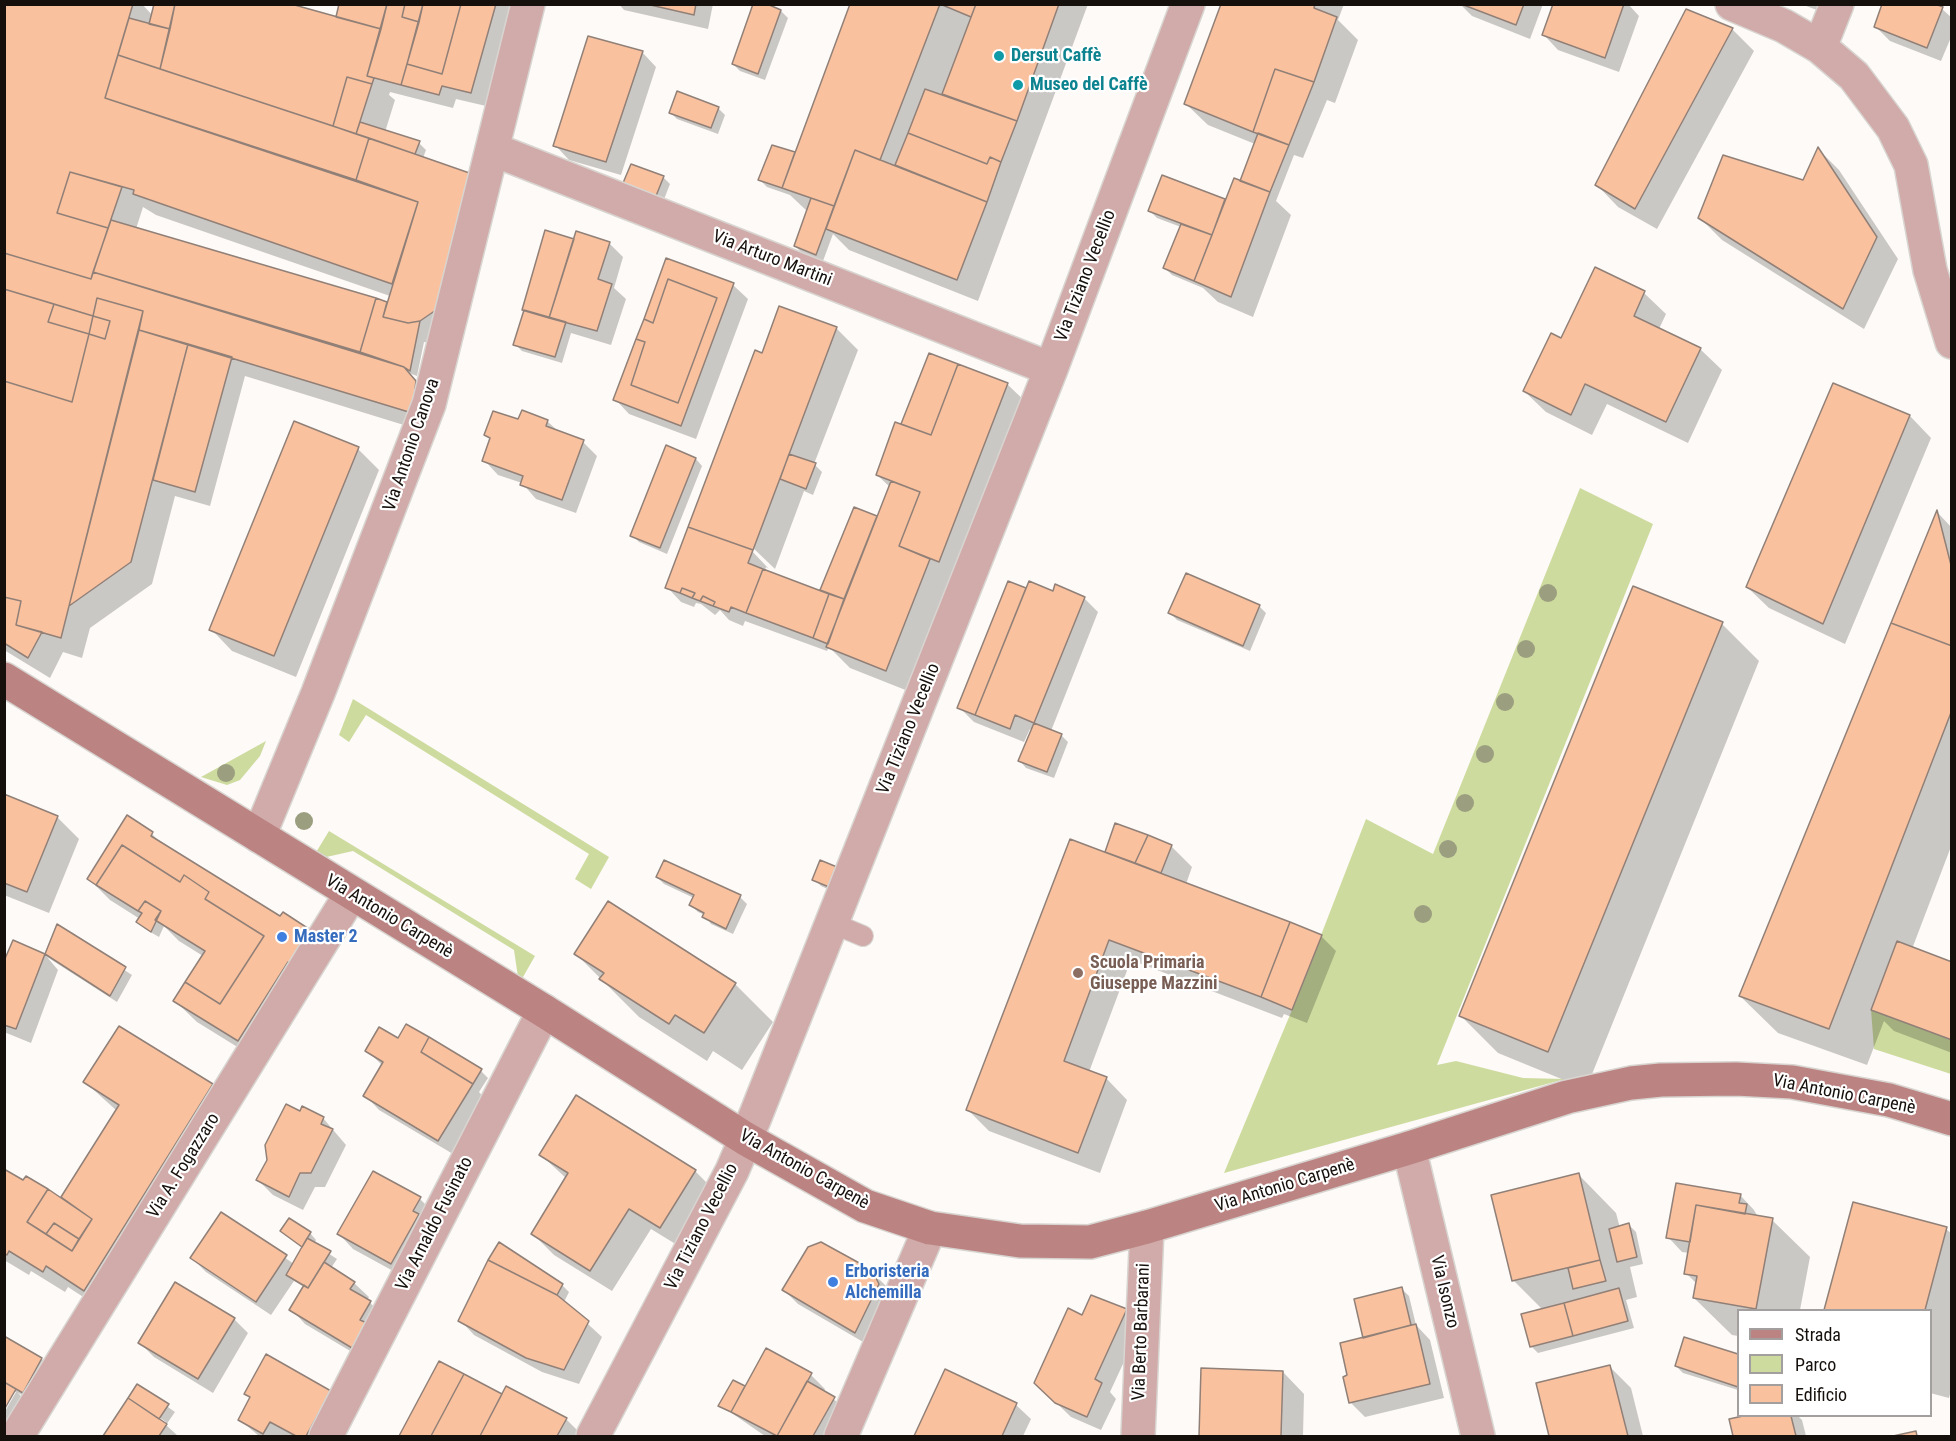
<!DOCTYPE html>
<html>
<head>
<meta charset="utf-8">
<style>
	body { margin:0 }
	#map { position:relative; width:1956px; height:1441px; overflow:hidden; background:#fdfaf7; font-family:"Roboto Condensed",sans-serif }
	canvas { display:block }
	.frame { position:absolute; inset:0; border:6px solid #16100c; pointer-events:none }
	.legend { position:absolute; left:1737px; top:1309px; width:195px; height:108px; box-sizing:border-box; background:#fff; border:2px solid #a29f9e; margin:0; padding:8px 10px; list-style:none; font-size:18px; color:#16100c }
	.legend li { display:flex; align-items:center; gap:12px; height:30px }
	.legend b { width:30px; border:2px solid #a29f9e }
</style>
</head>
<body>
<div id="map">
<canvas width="1956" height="1441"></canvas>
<div class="frame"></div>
<ul class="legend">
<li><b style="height:8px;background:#bb8483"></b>Strada</li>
<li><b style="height:16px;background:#cedb9f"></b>Parco</li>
<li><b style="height:16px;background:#fac19f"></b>Edificio</li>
</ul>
</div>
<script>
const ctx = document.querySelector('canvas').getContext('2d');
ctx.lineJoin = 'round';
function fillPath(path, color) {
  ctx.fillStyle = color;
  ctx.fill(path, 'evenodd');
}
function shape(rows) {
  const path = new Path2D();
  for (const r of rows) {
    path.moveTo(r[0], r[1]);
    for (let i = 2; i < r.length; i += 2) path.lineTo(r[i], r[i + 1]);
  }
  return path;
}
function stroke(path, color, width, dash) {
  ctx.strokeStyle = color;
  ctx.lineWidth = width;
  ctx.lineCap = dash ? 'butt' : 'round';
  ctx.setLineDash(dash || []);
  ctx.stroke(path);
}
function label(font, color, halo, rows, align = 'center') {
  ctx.font = font + ' "Roboto Condensed",sans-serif';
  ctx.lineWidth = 4.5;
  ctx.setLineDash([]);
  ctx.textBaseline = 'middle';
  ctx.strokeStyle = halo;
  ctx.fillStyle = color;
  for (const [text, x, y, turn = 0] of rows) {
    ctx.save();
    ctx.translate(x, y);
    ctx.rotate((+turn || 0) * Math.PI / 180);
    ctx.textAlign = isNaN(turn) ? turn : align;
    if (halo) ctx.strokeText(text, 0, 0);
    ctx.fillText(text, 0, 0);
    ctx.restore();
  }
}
const green = shape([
	[1580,488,1653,524,1437,1065,1456,1061,1523,1078,1565,1079,1224,1173,1292,1010,1366,819,1433,854],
	[353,699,609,857,591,889,575,879,589,854,366,715,349,742,339,735],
	[266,741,260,756,240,780,227,785,201,777],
	[329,831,535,956,523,977,518,977,514,950,353,851,322,858,315,854],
	[1871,1010,1951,1040,1951,1074,1874,1049]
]);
const shadow = shape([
	[4,4,142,4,153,16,337,19,341,4,514,4,486,106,456,99,453,108,390,92,389,95,395,100,385,132,419,143,426,150,423,158,477,177,498,199,463,324,430,343,424,342,417,376,409,373,426,390,433,434,245,376,210,506,175,496,152,584,90,628,82,658,63,652,50,678,4,650],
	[143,207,156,215,390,296,388,304,136,229],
	[619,4,713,4,708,29,624,10],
	[763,4,781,11,788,18,765,80,740,71,733,64],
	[852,4,1088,4,978,301,849,250,833,234,823,261,802,253,795,246,808,212,790,195,767,187,760,180,794,153,796,155],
	[1223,4,1344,4,1338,20,1358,40,1335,103,1327,100,1303,158,1294,155,1276,201,1291,215,1253,317,1218,302,1203,288,1172,275,1165,268,1181,227,1157,218,1150,211,1163,177,1226,201,1241,182,1255,144,1208,125,1186,104],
	[1460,4,1543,4,1530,39,1472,16],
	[1555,4,1628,4,1639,16,1619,72,1558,50,1544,35],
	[1801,4,1840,4,1835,17],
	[1942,9,1952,18,1952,35,1941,61,1890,41,1876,27],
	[1732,29,1754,51,1657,229,1618,207,1597,185],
	[642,52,656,67,621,175,569,160,555,145],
	[718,108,725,115,718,134,677,119,670,112],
	[1818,149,1839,170,1898,259,1864,329,1722,240,1700,218,1803,181],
	[663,177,670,184,663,202,625,183],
	[575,241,609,243,623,257,614,288,626,299,611,345,571,333,562,363,522,351,515,344],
	[733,285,748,299,696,439,629,414,615,399],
	[1644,293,1666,314,1659,329,1700,349,1722,370,1688,443,1607,404,1592,435,1546,412,1524,391,1561,340],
	[836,328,858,350,814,464,822,472,813,495,804,491,775,569,751,546,751,550,769,569,766,567,765,571,827,594,822,590,876,517,878,519,890,487,877,475,902,426,930,355,1007,384,1029,405,908,691,850,668,829,647,827,651,745,621,743,626,729,620,720,610,715,615,701,604,696,603,694,607,681,602,667,587,763,355],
	[1910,416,1931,438,1845,644,1769,608,1747,587],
	[519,421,547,421,559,432,583,442,597,456,576,513,536,499,522,483,498,475,484,460,491,440,486,435],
	[667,447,696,459,702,466,667,554,639,542,632,535],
	[358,449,379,470,296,677,232,651,211,629],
	[1938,513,1952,528,1952,844,1912,949,1952,964,1952,1053,1894,1031,1884,1021,1867,1065,1778,1033,1740,996],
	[1009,583,1027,590,1084,598,1098,612,1051,731,1061,735,1068,742,1054,778,1026,768,1020,761,1033,730,1030,729,1024,742,974,722,959,707],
	[1259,606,1266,613,1250,651,1177,620,1170,613],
	[1722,624,1759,661,1586,1089,1498,1053,1461,1016],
	[4,796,57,817,79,839,49,913,4,895],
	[127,817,152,834,166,848,280,918,311,932,260,1061,197,1022,175,1001,203,956,179,941,164,926,159,937,145,929,138,922,140,919,110,900,89,879],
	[1116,825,1171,846,1192,867,1186,884,1321,936,1336,951,1307,1023,1284,1014,1282,1018,1131,960,1089,1072,1106,1078,1127,1100,1100,1173,989,1131,968,1110,1106,854],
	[821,862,836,893,821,886,814,879],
	[657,877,740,897,747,904,733,934,711,924,705,915,698,912,691,905,694,898,664,884],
	[58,926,132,975,117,1002,47,957,58,970,31,1043,4,1032,4,966,46,956],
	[576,954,735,984,773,1022,742,1070,713,1051,707,1061,639,1017],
	[407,1026,481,1071,488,1078,479,1092,486,1100,453,1154,379,1110,365,1095,383,1066,366,1050,399,1040],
	[85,1082,212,1085,233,1107,106,1312,68,1287,65,1292,31,1271,29,1275,4,1260,4,1170,68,1205,63,1197,117,1111],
	[300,1113,323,1118,346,1145,325,1187,315,1187,303,1210,273,1195,258,1180],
	[541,1155,695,1171,716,1192,682,1248,651,1229,612,1291,554,1255,533,1234,567,1179],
	[1579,1175,1616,1213,1620,1228,1629,1225,1636,1232,1643,1264,1630,1267,1637,1297,1626,1300,1634,1328,1538,1353,1531,1346,1543,1310,1514,1281,1493,1197],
	[1740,1195,1754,1210,1758,1217,1772,1220,1810,1257,1800,1310,1738,1310,1738,1336,1732,1335,1694,1298,1697,1284,1686,1273,1689,1253,1682,1252,1668,1237],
	[420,1199,434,1213,406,1278,353,1249,339,1234],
	[1854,1204,1946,1229,1952,1234,1952,1387,1949,1398,1930,1393,1930,1310,1825,1310],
	[222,1214,294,1264,303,1248,282,1231,310,1233,316,1240,314,1244,337,1259,331,1268,354,1283,369,1297,367,1300,385,1317,367,1361,305,1324,291,1309,304,1287,294,1281,271,1315,206,1272,192,1258],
	[871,1271,886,1286,893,1299,870,1346,798,1304,784,1290],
	[562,1285,569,1292,564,1302,602,1337,579,1384,542,1372,474,1335,460,1320],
	[1402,1289,1409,1296,1416,1325,1430,1340,1444,1398,1365,1417,1351,1403,1349,1376,1364,1339],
	[1091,1297,1127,1311,1141,1325,1110,1392,1116,1399,1101,1430,1071,1417,1036,1383,1083,1317],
	[234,1319,248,1333,213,1393,154,1357,140,1343],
	[4,1338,42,1359,48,1366,30,1399,18,1393,30,1405,4,1436,4,1413,16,1392,13,1392,4,1407],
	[1685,1339,1738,1356,1738,1390,1683,1373,1676,1366],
	[440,1363,503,1396,566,1419,581,1434,579,1436,401,1436],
	[1610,1367,1631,1388,1643,1436,1550,1436,1537,1384],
	[1202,1370,1283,1372,1304,1394,1303,1436,1201,1436],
	[946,1371,1016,1405,1031,1419,1023,1436,916,1436],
	[811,1375,825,1389,824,1392,841,1405,823,1436,765,1436,720,1405,733,1382,746,1388],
	[138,1386,175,1412,166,1425,178,1436,105,1436],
	[136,1401,166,1422,165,1424],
	[330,1392,328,1436,259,1436,240,1420,251,1399,246,1393],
	[1748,1416,1798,1416,1802,1420,1806,1436,1735,1436,1730,1420]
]);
const building = shape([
	[4,4,133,4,105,98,418,202,392,284,133,194,134,190,70,172,57,213,108,228,91,279,4,253,4,4],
	[154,4,175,4,170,29,149,24,154,4],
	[175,4,291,4,381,29,367,76,374,78,372,84,347,77,333,126,160,69,175,4],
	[339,4,387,4,381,29,336,17,339,4],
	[387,4,405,4,402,17,419,22,401,85,367,76,387,4],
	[405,4,423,4,419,22,402,17,405,4],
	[423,4,461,4,442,74,407,64,423,4],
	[461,4,496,4,471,93,442,86,439,95,401,85,407,64,442,74,461,4],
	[646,4,696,4,694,15,646,4],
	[753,4,767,4,781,10,758,74,732,64,753,4],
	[850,4,940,4,880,160,855,150,834,206,782,188,850,4],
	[940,4,976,4,971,17,940,4],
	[976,4,1059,4,1017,121,942,94,976,4],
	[1221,4,1315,4,1314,8,1337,17,1314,82,1275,69,1253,132,1184,104,1221,4],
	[1461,4,1524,4,1516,25,1461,4],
	[1553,4,1624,4,1605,58,1542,35,1553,4],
	[1882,4,1935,4,1943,7,1927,48,1874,27,1882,4],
	[1686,9,1733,28,1635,209,1595,185,1686,9],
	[129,18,170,29,160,69,118,55,129,18],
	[588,36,643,51,606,162,553,146,588,36],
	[118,55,369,138,356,180,105,98,118,55],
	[1275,69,1314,82,1289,145,1253,132,1275,69],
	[347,77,372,84,356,134,333,126,347,77],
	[925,89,1017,121,1001,162,990,157,987,164,908,133,925,89],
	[677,91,719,107,711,128,669,113,677,91],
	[360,122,420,141,415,154,356,134,360,122],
	[908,133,987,164,990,157,1001,162,987,202,895,165,908,133],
	[1258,133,1289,145,1270,192,1240,181,1258,133],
	[369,138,478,176,436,310,420,321,408,323,383,317,418,202,356,180,369,138],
	[772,145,795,152,782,188,758,180,772,145],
	[1818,147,1877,237,1843,309,1698,218,1723,155,1803,180,1818,147],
	[855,150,987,202,957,280,826,229,855,150],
	[631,164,664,176,656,196,623,183,631,164],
	[70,172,122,187,108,228,57,213,70,172],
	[1162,175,1225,199,1212,235,1148,211,1162,175],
	[1234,178,1270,192,1231,297,1194,281,1234,178],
	[811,198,834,206,816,255,794,246,811,198],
	[111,220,376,298,360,352,93,272,111,220],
	[1181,224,1212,235,1194,281,1163,268,1181,224],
	[545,230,574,239,549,318,522,310,545,230],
	[576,231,610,242,598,279,612,284,597,331,549,318,576,231],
	[4,253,91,279,93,272,404,367,416,381,412,413,139,330,143,311,97,298,93,316,4,289,4,253],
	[666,258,734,283,681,426,613,400,636,339,645,342,631,385,678,403,717,298,668,279,653,323,644,319,666,258],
	[1595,267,1645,291,1634,316,1701,348,1666,422,1585,384,1571,415,1523,391,1551,333,1561,338,1595,267],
	[668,279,717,298,678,403,631,385,645,342,636,339,644,319,653,323,668,279],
	[4,289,54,304,48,322,89,334,72,402,4,381,4,289],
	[97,298,143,311,61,638,16,625,21,601,4,597,4,381,72,402,89,334,105,339,110,321,93,316,97,298],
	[376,298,387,302,383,317,408,323,420,321,410,371,404,367,360,352,376,298],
	[54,304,93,316,89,334,48,322,54,304],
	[779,306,837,327,753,550,688,527,755,350,762,353,779,306],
	[524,310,566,322,555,357,513,345,524,310],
	[93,316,110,321,105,339,89,334,93,316],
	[139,330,188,344,131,562,69,606,139,330],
	[188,344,232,357,195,492,153,480,188,344],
	[929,353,958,364,931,435,901,424,929,353],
	[958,364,1008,383,939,562,899,546,920,492,876,475,895,422,931,435,958,364],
	[1833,383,1910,415,1823,624,1746,587,1833,383],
	[522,410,548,420,546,426,584,440,562,500,520,485,523,476,482,461,490,438,484,435,493,411,518,419,522,410],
	[294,421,359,447,274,656,209,630,294,421],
	[666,445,696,458,660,548,630,536,666,445],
	[789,454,816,463,806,489,780,479,789,454],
	[891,481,920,492,899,546,930,559,886,671,826,647,891,481],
	[854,507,877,516,844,599,820,590,854,507],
	[1937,510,1952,569,1952,646,1891,623,1937,510],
	[688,527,753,550,748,563,763,569,746,613,731,607,729,612,713,606,715,602,703,596,700,601,692,598,695,593,682,588,680,593,665,588,688,527],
	[763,569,829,594,813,638,746,613,763,569],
	[1186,573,1260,605,1243,646,1168,613,1186,573],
	[1008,581,1026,588,975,715,957,708,1008,581],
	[1029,581,1053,591,1055,584,1085,597,1034,723,1015,715,1010,729,975,715,1029,581],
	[1633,586,1723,622,1548,1052,1459,1016,1633,586],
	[682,588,695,593,692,598,680,593,682,588],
	[829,594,844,599,828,644,813,638,829,594],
	[703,596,715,602,713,606,700,601,703,596],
	[4,597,21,601,16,625,42,632,28,658,4,643,4,597],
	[1891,623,1952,646,1952,710,1829,1029,1739,996,1891,623],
	[1034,723,1062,734,1047,772,1018,761,1034,723],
	[4,794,58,816,27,892,4,883,4,794],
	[127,815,153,832,151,836,280,916,283,912,312,931,291,963,288,962,238,1041,173,1001,185,982,220,1004,264,936,205,899,209,892,184,875,180,882,122,845,96,885,87,879,127,815],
	[1115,823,1148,835,1135,863,1105,852,1115,823],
	[1148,835,1172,845,1161,873,1135,863,1148,835],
	[1070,839,1290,922,1261,997,1109,940,1064,1061,1107,1077,1078,1153,966,1110,1070,839],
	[122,845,180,882,184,875,209,892,205,899,264,936,220,1004,185,982,205,951,155,920,161,911,145,901,138,911,96,885,122,845],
	[664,860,741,895,726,929,702,917,704,913,689,905,694,895,656,877,664,860],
	[820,860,837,867,829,887,812,880,820,860],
	[145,901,161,911,151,932,136,922,142,913,138,911,145,901],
	[608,901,736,983,704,1033,675,1015,669,1024,599,979,604,973,574,954,608,901],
	[1290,922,1322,935,1292,1010,1261,997,1290,922],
	[57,924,126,967,110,996,45,954,57,924],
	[13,940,45,954,16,1029,4,1025,4,961,13,940],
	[1897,941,1952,962,1952,1040,1871,1010,1897,941],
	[406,1024,429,1037,421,1052,473,1084,438,1141,363,1096,383,1062,365,1051,379,1027,398,1038,406,1024],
	[119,1026,213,1084,84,1291,46,1266,43,1272,9,1251,7,1255,4,1253,4,1169,23,1180,26,1176,48,1189,27,1222,72,1251,92,1219,61,1197,119,1105,83,1082,119,1026],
	[429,1037,482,1069,473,1084,421,1052,429,1037],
	[576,1095,696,1170,660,1228,629,1209,590,1271,531,1234,568,1173,539,1155,576,1095],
	[286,1104,300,1111,302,1106,324,1117,321,1124,333,1129,311,1173,300,1173,289,1197,256,1180,267,1160,265,1145,286,1104],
	[373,1171,421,1197,413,1211,419,1214,391,1264,337,1234,373,1171],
	[1579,1173,1600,1260,1512,1281,1491,1195,1579,1173],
	[1676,1183,1741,1194,1739,1203,1747,1204,1745,1214,1696,1205,1690,1242,1666,1238,1676,1183],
	[48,1189,92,1219,79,1239,54,1223,46,1234,27,1222,48,1189],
	[1853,1202,1947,1227,1925,1310,1824,1310,1853,1202],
	[1696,1205,1773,1218,1756,1309,1693,1298,1697,1276,1684,1274,1696,1205],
	[221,1212,287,1255,256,1302,190,1258,221,1212],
	[289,1218,311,1232,302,1247,280,1231,289,1218],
	[54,1223,79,1239,72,1251,46,1234,54,1223],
	[1629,1223,1637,1257,1617,1262,1609,1229,1629,1223],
	[307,1238,331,1251,308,1288,286,1275,307,1238],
	[499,1242,563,1284,557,1295,488,1260,499,1242],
	[821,1242,872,1270,879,1284,855,1333,782,1290,808,1247,821,1242],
	[488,1260,557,1295,589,1321,564,1370,526,1358,458,1321,488,1260],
	[1600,1260,1606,1281,1573,1289,1568,1268,1600,1260],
	[324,1262,355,1282,350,1289,371,1301,360,1320,367,1323,352,1348,289,1310,304,1285,308,1288,324,1262],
	[175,1282,235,1318,198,1379,138,1343,175,1282],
	[1402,1287,1411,1325,1363,1338,1354,1299,1402,1287],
	[1619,1288,1628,1321,1573,1336,1564,1303,1619,1288],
	[1091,1295,1127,1309,1095,1379,1102,1383,1087,1417,1055,1403,1034,1383,1068,1308,1082,1315,1091,1295],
	[1564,1303,1573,1336,1530,1347,1521,1314,1564,1303],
	[1416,1324,1430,1384,1349,1403,1343,1377,1347,1375,1340,1343,1416,1324],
	[4,1336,42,1358,23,1393,4,1382,4,1336],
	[1684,1337,1738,1354,1738,1387,1675,1366,1684,1337],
	[766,1348,812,1373,777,1436,731,1412,766,1348],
	[266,1354,331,1391,306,1436,296,1436,270,1422,263,1434,238,1420,250,1397,244,1394,266,1354],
	[439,1361,464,1374,431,1436,399,1436,439,1361],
	[1610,1365,1628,1436,1549,1436,1536,1383,1610,1365],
	[1201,1368,1283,1371,1281,1436,1199,1436,1201,1368],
	[945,1369,1017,1403,1002,1436,914,1436,945,1369],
	[464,1374,502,1394,480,1436,431,1436,464,1374],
	[733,1380,745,1386,731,1412,718,1406,733,1380],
	[807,1381,835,1397,813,1436,777,1436,807,1381],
	[4,1382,16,1389,4,1410,4,1382],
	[137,1384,169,1404,159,1419,128,1398,137,1384],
	[506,1386,567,1418,557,1436,480,1436,506,1386],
	[128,1398,167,1424,159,1436,103,1436,128,1398],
	[1743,1416,1791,1416,1796,1436,1733,1436,1729,1419,1743,1416],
	[1916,1431,1917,1436,1893,1436,1916,1431]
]);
const lane = shape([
	[832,923,863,936]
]);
const street = shape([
	[1732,4,1784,26,1820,47,1854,76,1893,128,1911,165,1930,270,1952,342],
	[1820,47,1837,4],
	[492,149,1051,369],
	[259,836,318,693,429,404,528,4],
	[1409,1148,1478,1436],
	[17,1436,351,894],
	[326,1436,544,1011],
	[593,1436,732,1171,755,1117,1051,369,1188,4],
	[841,1436,930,1228],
	[1138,1436,1147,1227]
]);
const secondary = shape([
	[4,679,544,1011,746,1139,865,1206,930,1228,1020,1241,1090,1242,1147,1227,1409,1148,1567,1097,1631,1083,1661,1080,1736,1079,1792,1082,1889,1100,1952,1119]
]);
const trees = [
	[1548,593],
	[1526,649],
	[1505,702],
	[1485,754],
	[226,773],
	[1465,803],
	[304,821],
	[1448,849],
	[1423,914]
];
const markers = [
	[999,56,6,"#0f9aa8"],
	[1018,85,6,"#0f9aa8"],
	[282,937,6,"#3f7fe0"],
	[1078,973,6,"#8d6e63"],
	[833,1282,6,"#3f7fe0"]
];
const cultureNames = [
	["Dersut Caffè",1011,56],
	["Museo del Caffè",1030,85]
];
const streetNames = [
	["Via Arturo Martini",772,259,21],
	["Via Tiziano Vecellio",1086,276,-69],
	["Via Antonio Canova",412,445,-71],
	["Via Tiziano Vecellio",909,729,-68],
	["Via Antonio Carpenè",389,917,31],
	["Via Antonio Carpenè",1844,1095,11],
	["Via A. Fogazzaro",184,1166,-58],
	["Via Antonio Carpenè",804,1170,29],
	["Via Antonio Carpenè",1285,1186,-17],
	["Via Arnaldo Fusinato",435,1224,-63],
	["Via Tiziano Vecellio",702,1227,-63],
	["Via Isonzo",1444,1292,77],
	["Via Berto Barbarani",1142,1332,-88]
];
const shopNames = [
	["Master 2",294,937],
	["Erboristeria",845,1272],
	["Alchemilla",845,1293]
];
const educationNames = [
	["Scuola Primaria",1090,963],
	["Giuseppe Mazzini",1090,984]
];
fillPath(green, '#cedb9f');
fillPath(shadow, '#0003');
fillPath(building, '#fac19f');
stroke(building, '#918077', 1.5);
stroke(lane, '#d8d5d1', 22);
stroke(street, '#d8d5d1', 36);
stroke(secondary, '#d8d5d1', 36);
stroke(lane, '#d1abaa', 20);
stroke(street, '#d1abaa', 33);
stroke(secondary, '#bb8483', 33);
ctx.fillStyle = '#9b9f80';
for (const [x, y] of trees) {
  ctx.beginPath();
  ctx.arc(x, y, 9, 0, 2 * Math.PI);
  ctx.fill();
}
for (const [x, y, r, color] of markers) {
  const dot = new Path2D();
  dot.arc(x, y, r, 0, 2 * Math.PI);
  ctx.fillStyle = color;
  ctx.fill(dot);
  stroke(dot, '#fff', 2);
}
label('bold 18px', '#0d838f', '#fff', cultureNames, 'left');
label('18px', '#16100c', '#fff', streetNames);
label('bold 18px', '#366cbe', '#fff', shopNames, 'left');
label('bold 18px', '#785e54', '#fff', educationNames, 'left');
</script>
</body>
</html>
